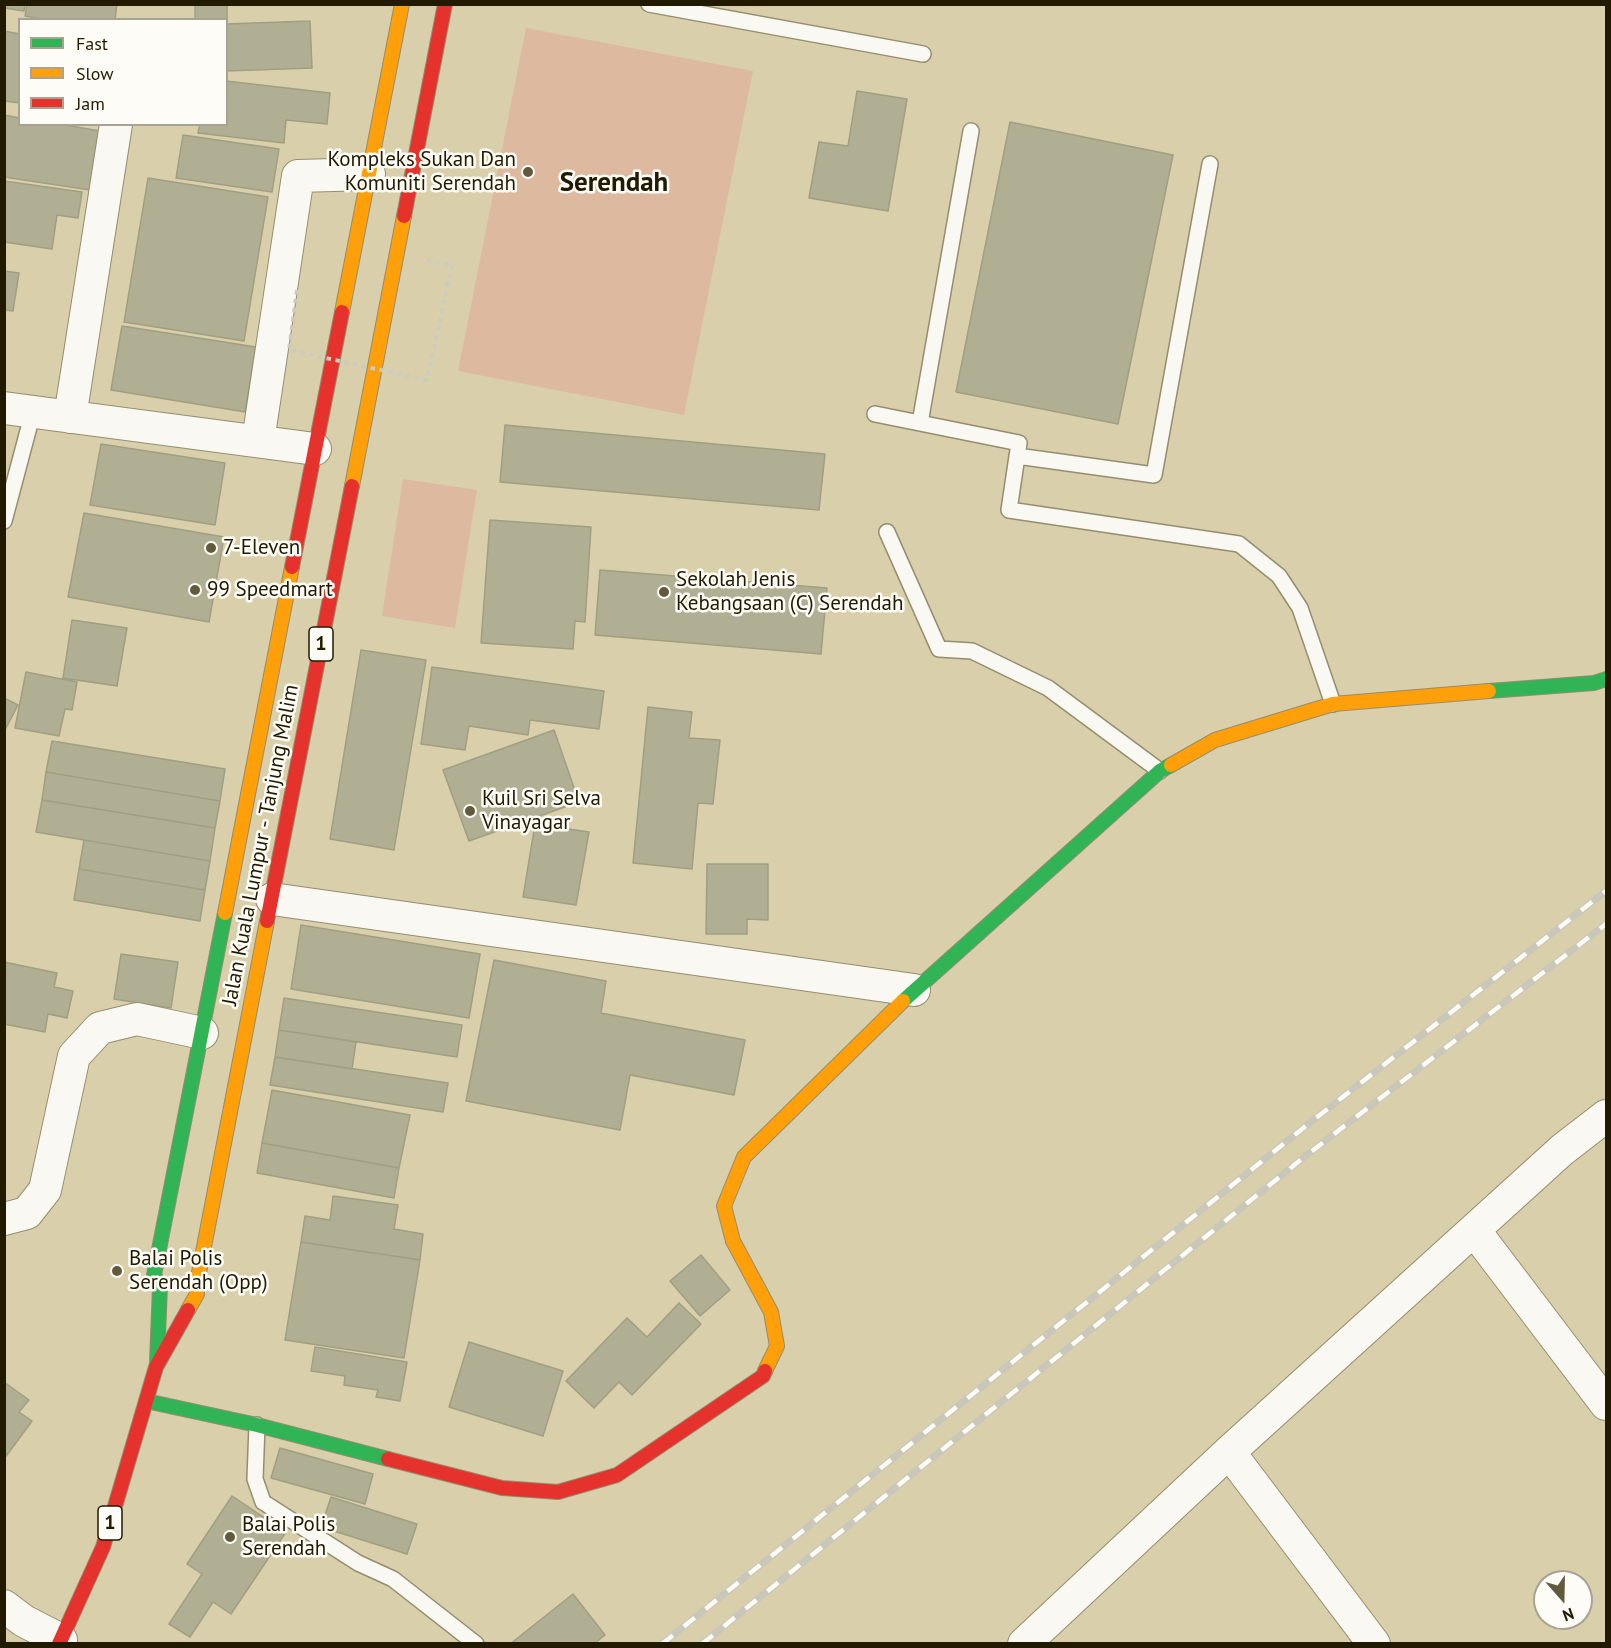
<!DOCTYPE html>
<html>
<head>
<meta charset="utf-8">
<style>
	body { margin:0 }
	#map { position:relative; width:1611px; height:1648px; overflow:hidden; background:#d9d0ab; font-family:"PT Sans",sans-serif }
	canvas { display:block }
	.frame { position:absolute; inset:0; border:6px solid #211a00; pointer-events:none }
	.legend { position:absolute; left:18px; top:18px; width:210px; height:108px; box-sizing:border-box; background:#fefcf6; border:2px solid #a6a294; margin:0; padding:8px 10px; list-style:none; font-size:18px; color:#211a00 }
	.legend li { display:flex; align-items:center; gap:12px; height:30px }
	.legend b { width:30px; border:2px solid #a6a294 }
	.north { position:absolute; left:1533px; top:1570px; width:60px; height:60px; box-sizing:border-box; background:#fefcf6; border:2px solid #a6a294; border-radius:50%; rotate:160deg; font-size:16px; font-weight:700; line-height:24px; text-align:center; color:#211a00 }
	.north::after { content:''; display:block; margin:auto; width:21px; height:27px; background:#615a3c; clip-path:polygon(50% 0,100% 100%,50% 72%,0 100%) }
</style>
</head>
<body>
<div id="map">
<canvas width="1611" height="1648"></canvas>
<div class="frame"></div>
<ul class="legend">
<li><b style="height:8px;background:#30b455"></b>Fast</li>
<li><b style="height:8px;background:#ff9f0a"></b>Slow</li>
<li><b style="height:8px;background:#e5322d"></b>Jam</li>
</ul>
<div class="north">N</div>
</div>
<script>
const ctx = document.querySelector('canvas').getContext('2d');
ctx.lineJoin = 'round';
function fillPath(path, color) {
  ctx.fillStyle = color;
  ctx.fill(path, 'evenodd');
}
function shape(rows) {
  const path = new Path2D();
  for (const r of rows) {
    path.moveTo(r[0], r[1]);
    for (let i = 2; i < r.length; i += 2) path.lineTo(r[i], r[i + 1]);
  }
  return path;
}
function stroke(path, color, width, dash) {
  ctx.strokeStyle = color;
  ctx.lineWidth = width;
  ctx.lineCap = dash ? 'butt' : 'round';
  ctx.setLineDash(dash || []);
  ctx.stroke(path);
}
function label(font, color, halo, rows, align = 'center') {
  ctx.font = font + ' "PT Sans",sans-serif';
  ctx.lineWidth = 5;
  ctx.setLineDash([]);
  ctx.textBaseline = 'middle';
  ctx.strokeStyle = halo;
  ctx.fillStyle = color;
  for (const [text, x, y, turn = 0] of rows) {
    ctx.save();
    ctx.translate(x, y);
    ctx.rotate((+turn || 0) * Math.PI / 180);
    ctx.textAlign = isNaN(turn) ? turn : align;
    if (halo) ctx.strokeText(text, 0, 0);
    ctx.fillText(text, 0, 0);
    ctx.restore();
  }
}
const green = shape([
	[526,28,753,71,684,415,458,371],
	[403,479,477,490,455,628,382,616]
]);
const building = shape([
	[4,4,25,4,24,11,4,8,4,4],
	[27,4,117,4,115,20,47,20,25,16,27,4],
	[195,4,227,4,227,22,226,20,195,20,195,4],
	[310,21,312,68,226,71,226,24,310,21],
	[4,31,20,34,20,103,4,101,4,31],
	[226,81,330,93,327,124,286,120,284,143,198,133,200,124,226,124,226,81],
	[857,91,907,99,888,211,809,198,819,142,848,146,857,91],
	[4,115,20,118,20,124,59,124,100,131,90,190,4,177,4,115],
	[1010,122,1173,155,1118,424,956,392,1010,122],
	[183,135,279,149,272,192,176,178,183,135],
	[148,178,268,197,244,341,124,322,148,178],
	[4,181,82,192,78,218,57,215,52,249,4,242,4,181],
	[4,271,19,273,13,311,4,310,4,271],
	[122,326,256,347,245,412,111,390,122,326],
	[505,425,825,454,819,510,500,482,505,425],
	[101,444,225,463,215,525,90,505,101,444],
	[84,513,224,537,209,622,68,597,84,513],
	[490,520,591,527,585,622,575,621,573,649,481,643,490,520],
	[600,570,827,588,821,654,595,635,600,570],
	[72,620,127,628,117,686,63,678,72,620],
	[361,650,426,660,394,850,330,839,361,650],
	[432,667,604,691,599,729,530,720,528,735,469,726,465,750,421,744,432,667],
	[26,672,77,682,72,710,65,709,59,736,15,728,26,672],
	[4,698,18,705,5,730,4,730,4,698],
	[648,707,692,712,689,738,720,740,713,804,698,803,692,869,633,863,648,707],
	[554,730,579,802,469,841,443,770,554,730],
	[52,741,225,769,220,801,46,772,52,741],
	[46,772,220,801,215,828,42,800,46,772],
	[42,800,215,828,210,861,36,832,42,800],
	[535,824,589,832,576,905,523,897,535,824],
	[84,840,210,861,205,890,79,869,84,840],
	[707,864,768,864,768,920,747,919,747,934,706,934,707,864],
	[79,869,205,890,200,921,74,900,79,869],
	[301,925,480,954,469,1018,291,989,301,925],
	[121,954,178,962,171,1008,114,999,121,954],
	[494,960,606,981,601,1013,745,1040,734,1095,630,1075,620,1130,466,1101,494,960],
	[4,962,57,973,54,987,73,991,67,1018,48,1014,45,1032,4,1024,4,962],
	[284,998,462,1025,457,1057,279,1030,284,998],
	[279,1030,356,1042,352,1069,275,1057,279,1030],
	[275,1057,448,1083,443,1112,270,1085,275,1057],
	[272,1090,410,1115,399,1168,262,1143,272,1090],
	[262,1143,399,1168,394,1198,257,1173,262,1143],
	[333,1196,398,1205,394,1229,423,1234,420,1260,301,1242,305,1216,330,1220,333,1196],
	[301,1242,420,1260,404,1358,285,1340,301,1242],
	[701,1255,730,1290,700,1316,670,1281,701,1255],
	[679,1303,701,1324,632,1395,619,1382,594,1408,566,1381,627,1318,647,1337,679,1303],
	[469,1342,563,1371,543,1436,449,1407,469,1342],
	[315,1347,407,1362,400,1401,376,1397,378,1390,344,1385,345,1376,311,1371,315,1347],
	[4,1382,29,1400,19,1412,32,1421,4,1459,4,1382],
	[280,1448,373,1474,365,1504,271,1478,280,1448],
	[232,1496,286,1532,231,1614,213,1602,190,1637,169,1624,202,1574,187,1564,232,1496],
	[331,1497,417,1524,407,1554,321,1527,331,1497],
	[573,1594,605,1635,594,1644,510,1644,573,1594]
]);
const path = shape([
	[427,260,452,266]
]);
const lane = shape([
	[649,4,923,54],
	[875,414,1019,443,1009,510,1239,544,1279,576,1300,608,1333,704],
	[920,423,971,131],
	[1017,456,1154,475,1210,164],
	[4,521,33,412],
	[887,532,939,649,972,651,1048,688,1160,771],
	[257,1425,255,1479,263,1502,358,1563,393,1579,476,1644]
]);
const street = shape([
	[4,408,315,449],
	[70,417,116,124],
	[258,441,298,176,369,174],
	[272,899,914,990],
	[4,1219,27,1213,45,1190,74,1056,100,1028,137,1019,202,1033],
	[1474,1230,1606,1404],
	[1229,1452,1374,1644],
	[4,1606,24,1621,61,1640],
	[1024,1644,1229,1452,1562,1150,1606,1116]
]);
const fast = shape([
	[1489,691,1594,683,1606,679],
	[903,1001,1160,771,1171,765],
	[157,1361,160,1286,154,1275,225,913],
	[146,1401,257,1425,388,1459]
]);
const slow = shape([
	[342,312,402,4],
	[352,486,404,216],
	[1171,765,1215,740,1333,704,1489,691],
	[225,913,292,567],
	[188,1310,197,1294,197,1283,267,921],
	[765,1371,777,1346,771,1312,733,1241,724,1206,744,1157,903,1001]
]);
const jam = shape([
	[404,216,445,4],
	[292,567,342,312],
	[267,921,352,486],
	[388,1459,502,1488,558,1492,617,1475,763,1376,765,1371],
	[59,1644,103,1547,156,1367,188,1310]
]);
const rail = shape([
	[662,1644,1307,1125,1606,891],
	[702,1644,1303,1158,1606,924]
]);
const pathBridge = shape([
	[297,290,289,350,427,380,452,266]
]);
const markers = [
	[528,172,6,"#615a3c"],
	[211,548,6,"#615a3c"],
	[195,590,6,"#615a3c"],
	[664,592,6,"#615a3c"],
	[470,811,6,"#615a3c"],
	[117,1271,6,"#615a3c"],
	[230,1537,6,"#615a3c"]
];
const shields = [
	[321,644,24],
	[110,1523,24]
];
const shieldNames = [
	["1",321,644],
	["1",110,1523]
];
const poiNames = [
	["Kompleks Sukan Dan",516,160,"right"],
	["Komuniti Serendah",516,184,"right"],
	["7-Eleven",223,548],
	["Sekolah Jenis",676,580],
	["Kebangsaan (C) Serendah",676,604],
	["99 Speedmart",207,590],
	["Kuil Sri Selva",482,799],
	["Vinayagar",482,823],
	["Balai Polis",129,1259],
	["Serendah (Opp)",129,1283],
	["Balai Polis",242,1525],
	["Serendah",242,1549]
];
const streetNames = [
	["Jalan Kuala Lumpur - Tanjung Malim",261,845,-79]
];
const districtNames = [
	["Serendah",614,183]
];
fillPath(green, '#ddb9a0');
fillPath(building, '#b1af93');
stroke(building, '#a19e81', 1.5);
stroke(lane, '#948d6f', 18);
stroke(street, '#948d6f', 34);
stroke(fast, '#948d6f', 16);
stroke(slow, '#948d6f', 16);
stroke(jam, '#948d6f', 16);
stroke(path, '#cdcabf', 4, [4.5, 4.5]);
stroke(lane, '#f9f8f2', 15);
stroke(street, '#f9f8f2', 32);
stroke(fast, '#30b455', 14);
stroke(slow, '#ff9f0a', 14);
stroke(jam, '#e5322d', 14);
stroke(rail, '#c9c6ba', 7);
stroke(rail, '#fefcf6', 4.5, [14]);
stroke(pathBridge, '#cdcabf', 4, [4.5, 4.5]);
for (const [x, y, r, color] of markers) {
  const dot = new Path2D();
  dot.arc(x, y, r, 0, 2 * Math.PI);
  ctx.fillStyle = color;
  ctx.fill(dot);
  stroke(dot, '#fefcf6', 2);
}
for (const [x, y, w] of shields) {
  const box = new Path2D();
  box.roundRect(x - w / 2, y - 17, w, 34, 4.5);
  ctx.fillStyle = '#fefcf6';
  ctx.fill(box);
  stroke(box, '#211a00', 1.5);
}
label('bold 20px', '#211a00', null, shieldNames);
label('21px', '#211a00', '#fefcf6', poiNames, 'left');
label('21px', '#211a00', '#fefcf6', streetNames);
label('bold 27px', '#211a00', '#fefcf6', districtNames);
</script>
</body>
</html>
